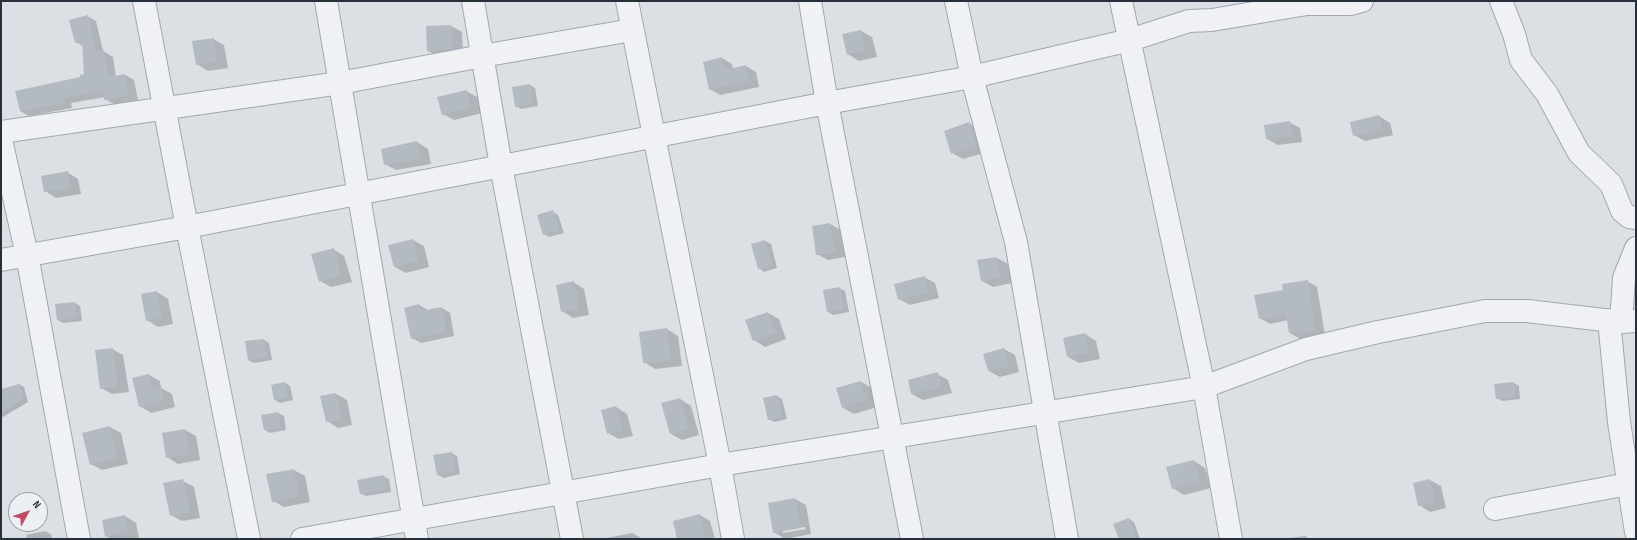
<!DOCTYPE html>
<html>
<head>
<meta charset="utf-8">
<style>
	body { margin:0 }
	#map { position:relative; width:1637px; height:540px; overflow:hidden; background:#dce0e5; font-family:"Sofia Sans Condensed",sans-serif }
	canvas { display:block }
	.frame { position:absolute; inset:0; border:2px solid #272f3a; pointer-events:none }
	.north { position:absolute; left:8px; top:492px; width:40px; height:40px; box-sizing:border-box; background:#eceff3; border:1px solid #9da2a9; border-radius:50%; rotate:50deg; font-size:11px; font-weight:700; line-height:16px; text-align:center; color:#272f3a }
	.north::after { content:''; display:block; margin:auto; width:14px; height:18px; background:#c34963; clip-path:polygon(50% 0,100% 100%,50% 72%,0 100%) }
</style>
</head>
<body>
<div id="map">
<canvas width="1637" height="540"></canvas>
<div class="frame"></div>
<div class="north">N</div>
</div>
<script>
const ctx = document.querySelector('canvas').getContext('2d');
ctx.lineJoin = 'round';
function fillPath(path, color) {
  ctx.fillStyle = color;
  ctx.fill(path, 'evenodd');
}
function shape(rows) {
  const path = new Path2D();
  for (const r of rows) {
    path.moveTo(r[0], r[1]);
    for (let i = 2; i < r.length; i += 2) path.lineTo(r[i], r[i + 1]);
  }
  return path;
}
function stroke(path, color, width, dash) {
  ctx.strokeStyle = color;
  ctx.lineWidth = width;
  ctx.lineCap = dash ? 'butt' : 'round';
  ctx.setLineDash(dash || []);
  ctx.stroke(path);
}
const shadow = shape([
	[87,16,96,21,103,51,113,57,116,77,125,75,134,80,138,100,114,104,105,99,105,97,71,103,72,108,29,116,20,111,85,75,83,46,76,42],
	[451,26,462,32,463,55,439,57,428,51],
	[861,31,872,37,877,57,859,61,848,54],
	[213,39,224,45,228,68,208,71,197,64],
	[722,58,732,64,733,69,746,66,756,72,759,87,720,95,710,89],
	[530,85,535,88,538,106,521,109,516,106],
	[466,91,477,97,482,113,454,120,443,114],
	[1379,116,1390,123,1393,135,1365,141,1354,135],
	[1289,122,1300,128,1302,142,1278,145,1267,139],
	[969,123,980,130,987,152,963,159,952,153],
	[417,142,428,149,431,164,396,170,385,164],
	[67,172,78,179,81,194,56,198,45,191],
	[553,212,558,215,564,233,549,237,544,234],
	[830,224,841,230,845,257,828,260,817,254],
	[413,240,424,246,429,267,406,273,395,267],
	[765,241,771,244,777,268,764,272,759,268],
	[333,249,344,256,352,282,331,287,320,281],
	[997,258,1008,264,1012,283,993,287,982,281],
	[924,277,935,283,939,298,910,305,899,299],
	[1307,281,1317,287,1325,335,1300,339,1290,333,1288,320,1270,324,1260,318,1284,291],
	[573,282,584,289,589,315,573,318,562,311],
	[839,288,845,291,849,312,833,315,828,312],
	[157,292,168,299,173,324,158,327,147,320],
	[75,303,80,306,82,321,63,323,58,320],
	[419,305,428,310,442,308,450,313,454,336,421,343,412,338],
	[768,313,779,319,786,339,765,347,754,340],
	[667,329,678,336,682,366,655,369,644,362],
	[1085,334,1096,341,1100,359,1079,363,1068,357],
	[264,340,269,343,272,360,254,363,248,360],
	[112,349,123,355,129,392,112,394,101,388],
	[1004,349,1015,355,1019,372,1000,377,989,371],
	[937,374,948,380,952,393,923,400,912,394,909,380],
	[149,375,160,381,161,388,172,394,175,407,151,413,140,406],
	[861,382,872,388,877,407,854,414,843,408],
	[285,383,290,386,293,400,280,403,275,400],
	[1514,383,1519,386,1520,399,1502,401,1497,398],
	[19,384,24,387,28,402,3,417,1,416,1,395],
	[336,394,347,400,352,425,338,428,327,421],
	[777,396,782,399,787,419,774,422,769,419,764,398],
	[680,399,691,406,699,435,682,440,671,434],
	[616,407,627,414,633,436,619,439,608,433],
	[278,413,284,416,286,430,270,433,265,430],
	[110,427,121,433,128,464,102,470,91,464],
	[185,430,196,436,200,460,178,464,167,457],
	[452,453,457,456,460,474,444,478,438,475],
	[1194,461,1205,468,1211,488,1184,495,1173,488],
	[294,470,305,476,310,502,284,507,273,501],
	[383,476,389,479,391,492,366,496,361,493],
	[1430,480,1441,486,1446,508,1430,512,1419,505],
	[183,481,194,487,200,518,182,521,171,515],
	[795,499,806,505,811,534,785,539,774,532],
	[805,527,806,529,783,533,783,530],
	[700,515,710,521,715,539,678,539],
	[125,516,136,523,139,538,111,539,106,536],
	[1129,519,1134,522,1140,539,1120,539],
	[45,531,51,534,52,539,27,539,26,535],
	[632,533,643,539,606,539,606,538],
	[1305,536,1310,539,1280,539]
]);
const building = shape([
	[88,15,96,51,104,50,108,77,125,74,129,95,104,100,103,91,63,98,64,103,20,111,15,91,80,77,80,75,84,74,82,41,75,43,69,20],
	[451,25,453,49,427,51,426,26],
	[861,30,866,51,847,55,842,34],
	[214,38,217,62,196,65,192,41],
	[722,57,725,70,746,65,750,81,709,90,703,62],
	[530,84,533,103,515,107,512,87],
	[467,90,471,107,442,115,437,97],
	[1379,115,1382,129,1353,136,1350,122],
	[1290,121,1292,136,1266,139,1264,125],
	[969,122,977,145,951,154,944,131],
	[417,141,421,158,384,165,381,149],
	[68,171,70,188,44,192,41,176],
	[553,210,559,230,543,235,537,215],
	[830,223,835,252,816,255,812,226],
	[413,239,418,261,394,267,388,245],
	[765,240,772,265,758,269,751,244],
	[334,248,341,275,319,282,311,254],
	[997,257,1001,277,981,281,977,260],
	[925,276,929,292,898,300,894,284],
	[1308,280,1315,330,1289,333,1286,314,1259,319,1254,295,1283,290,1282,284],
	[574,281,579,309,561,312,556,285],
	[840,287,844,309,827,312,823,290],
	[157,291,162,318,146,321,141,294],
	[75,302,77,318,57,320,55,304],
	[419,304,421,311,442,307,446,331,411,339,404,308],
	[768,312,776,333,753,341,745,320],
	[667,328,671,360,643,363,639,332],
	[1085,333,1089,353,1067,357,1063,338],
	[264,339,267,358,248,360,245,341],
	[113,348,118,386,100,389,95,350],
	[1004,348,1009,366,988,371,983,354],
	[938,372,941,387,911,394,908,380],
	[149,374,152,389,161,386,164,401,139,407,132,378],
	[861,381,867,400,842,408,836,388],
	[285,382,288,398,274,400,271,385],
	[1514,382,1515,397,1496,399,1494,384],
	[19,384,24,399,1,412,1,389],
	[336,393,342,419,326,422,320,396],
	[777,395,782,417,768,420,763,398],
	[680,398,688,429,670,434,661,403],
	[616,406,623,430,607,434,601,410],
	[278,412,281,427,264,430,261,415],
	[110,426,118,458,90,465,82,433],
	[185,429,190,454,166,458,162,433],
	[452,452,456,472,437,475,433,455],
	[1194,460,1200,482,1172,489,1166,467],
	[294,469,299,496,272,502,266,474],
	[384,475,386,489,360,494,357,480],
	[183,479,190,512,170,516,163,483],
	[1430,479,1435,502,1418,506,1413,483],
	[795,498,801,528,773,533,768,503],
	[700,514,706,539,677,539,673,521],
	[125,515,129,532,105,537,102,520],
	[1129,518,1137,539,1119,539,1113,524]
]);
const minor = shape([
	[144,1,187,227,249,539],
	[326,1,417,539],
	[473,1,501,166,572,539],
	[627,1,720,465,733,539],
	[810,1,827,103,912,539],
	[956,1,972,77,1016,242,1067,539],
	[1121,1,1204,387,1231,539],
	[1501,1,1514,34,1521,60,1547,94,1579,153,1611,184,1622,211,1629,217,1636,218],
	[1,132,340,83,482,56,632,30],
	[1,140,27,255,79,539],
	[1,260,187,227,827,103,972,77,1130,40,1189,21,1212,20,1307,4,1351,4,1362,1],
	[1609,320,1619,422,1636,532],
	[1621,322,1624,278,1636,248],
	[1495,509,1628,484],
	[302,539,720,465,1204,387,1306,349,1378,332,1485,311,1527,311,1621,322,1636,321]
]);
fillPath(shadow, '#0003');
fillPath(building, '#b4bac2');
stroke(minor, '#a2a7ae', 24);
stroke(minor, '#eff1f4', 22);
</script>
</body>
</html>
